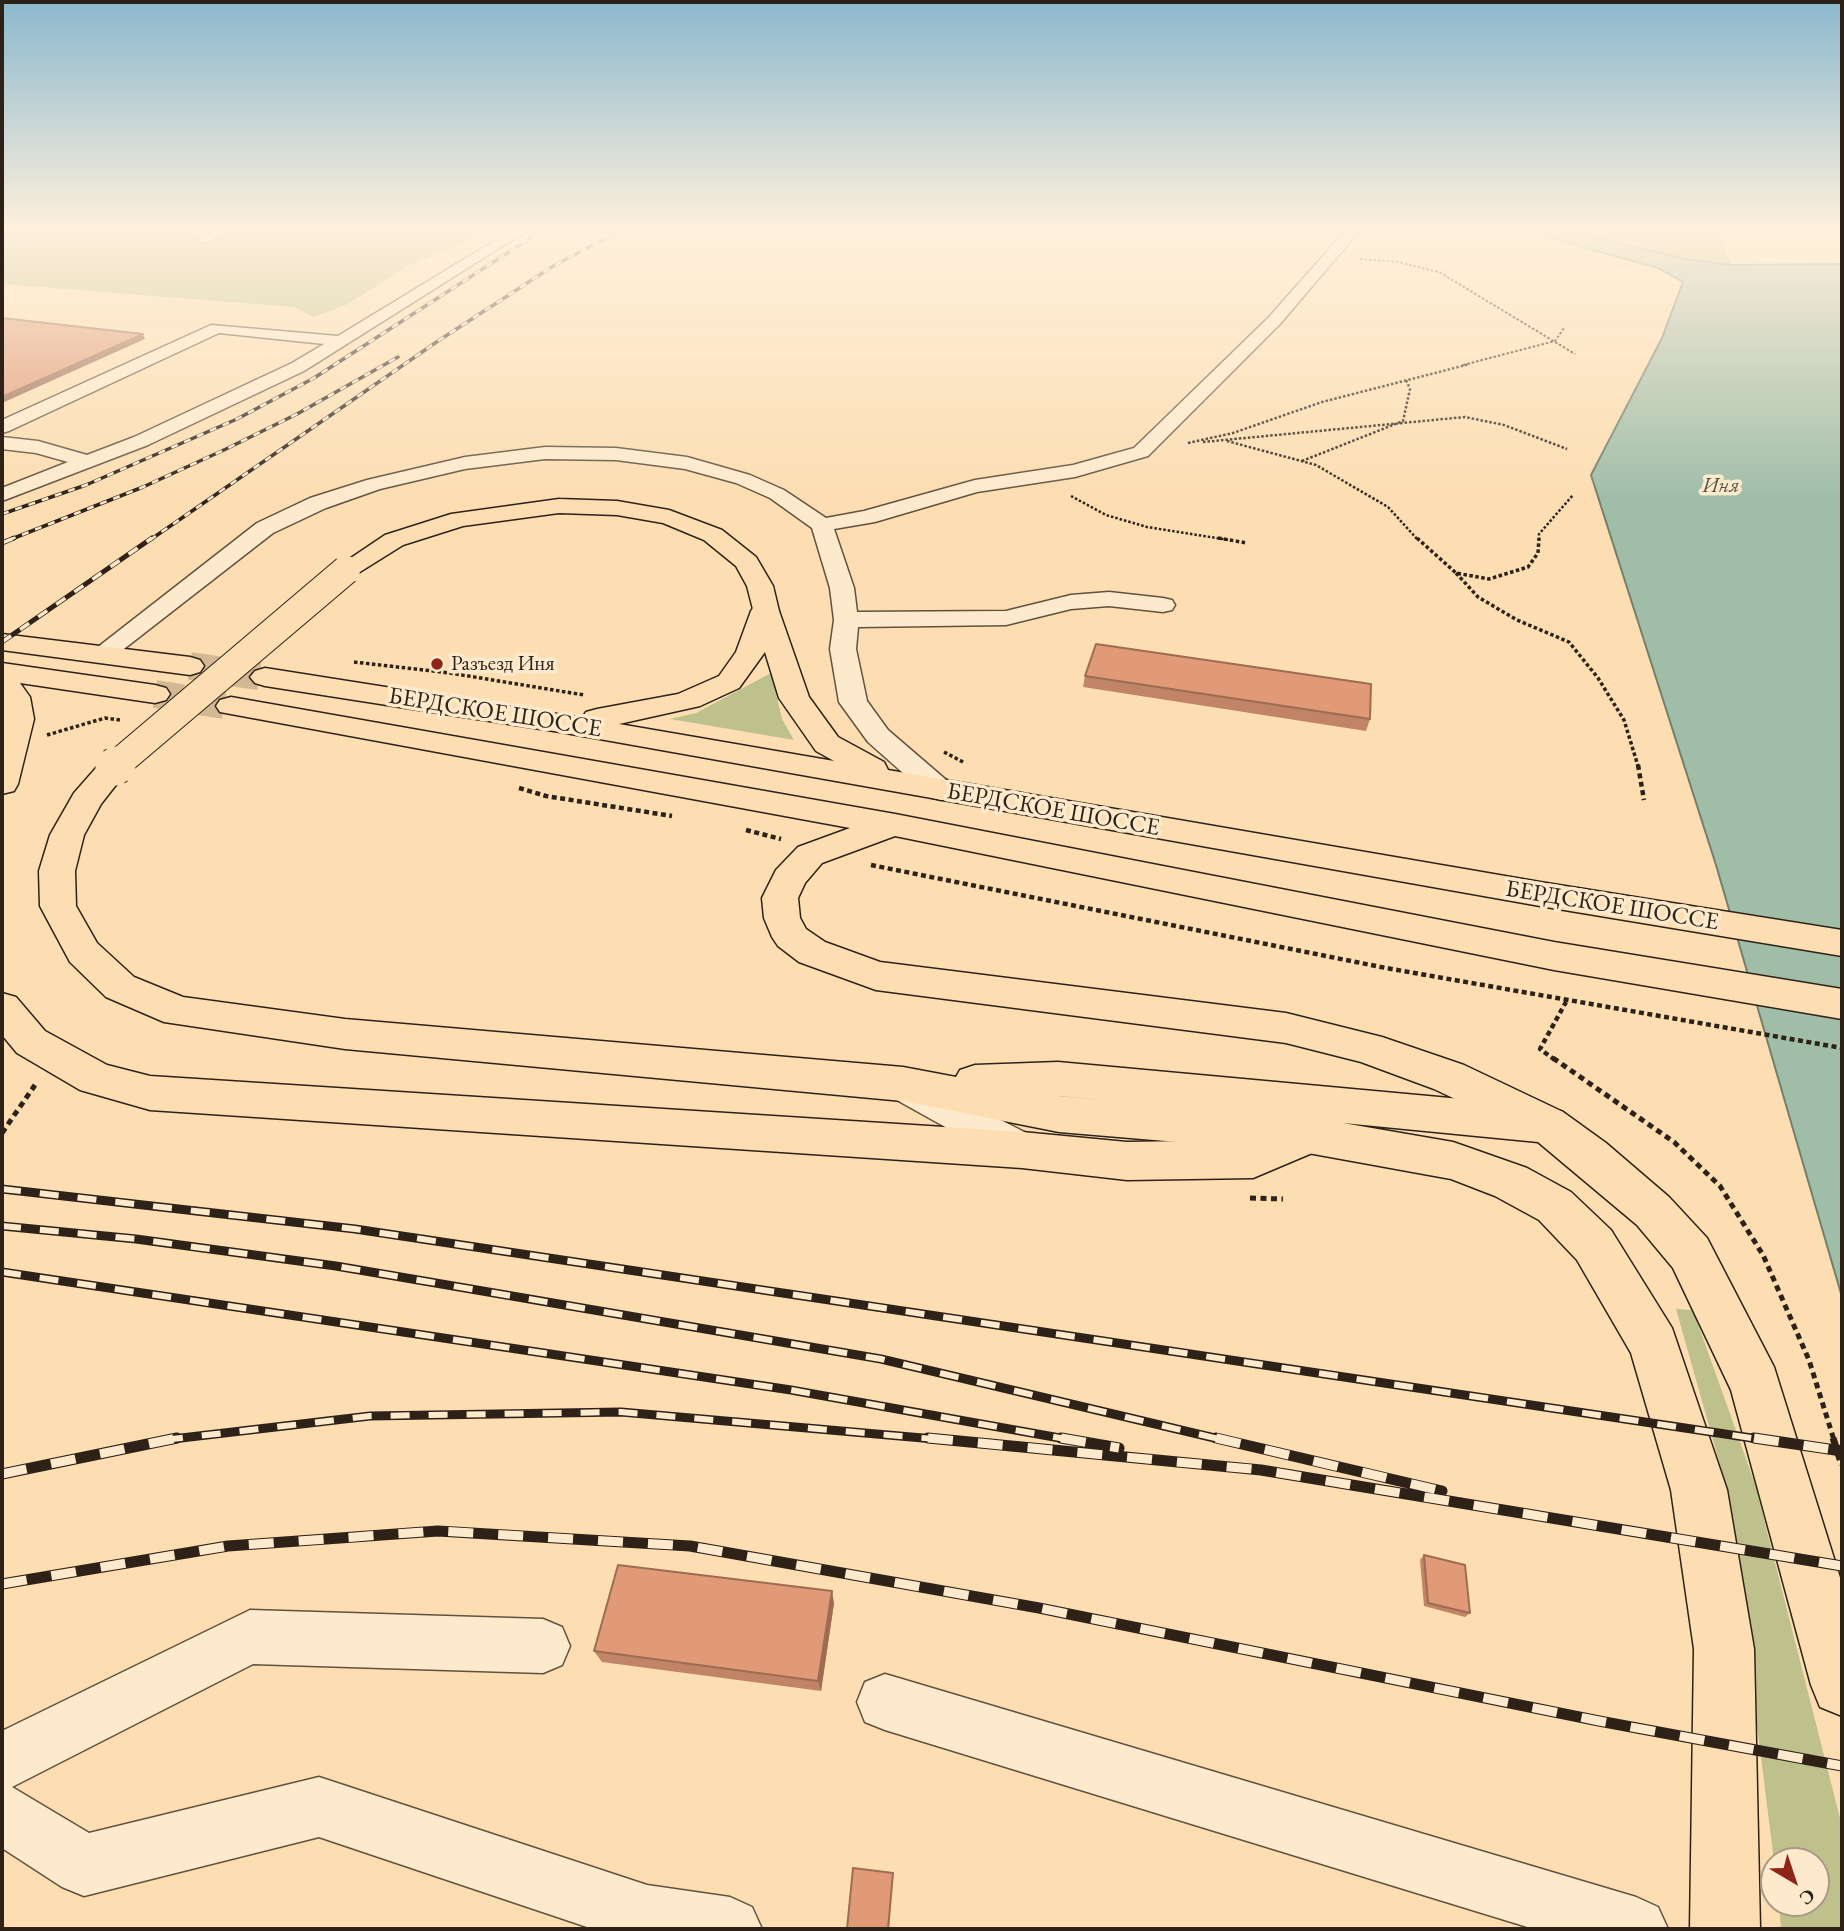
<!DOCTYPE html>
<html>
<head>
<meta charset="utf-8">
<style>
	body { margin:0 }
	#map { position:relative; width:1844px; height:1931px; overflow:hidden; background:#fcdeb2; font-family:"EB Garamond",serif }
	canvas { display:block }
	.frame { position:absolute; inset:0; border:4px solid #2e2218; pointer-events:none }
	.north { position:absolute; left:1760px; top:1847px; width:70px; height:70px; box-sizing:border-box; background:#fdeacd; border:2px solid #aa9a85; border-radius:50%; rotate:141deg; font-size:19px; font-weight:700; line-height:28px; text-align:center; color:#2e2218 }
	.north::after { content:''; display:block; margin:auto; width:24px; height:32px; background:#8f2418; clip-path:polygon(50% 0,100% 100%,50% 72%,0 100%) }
</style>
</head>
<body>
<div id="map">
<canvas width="1844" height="1931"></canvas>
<div class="frame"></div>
<div class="north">С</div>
</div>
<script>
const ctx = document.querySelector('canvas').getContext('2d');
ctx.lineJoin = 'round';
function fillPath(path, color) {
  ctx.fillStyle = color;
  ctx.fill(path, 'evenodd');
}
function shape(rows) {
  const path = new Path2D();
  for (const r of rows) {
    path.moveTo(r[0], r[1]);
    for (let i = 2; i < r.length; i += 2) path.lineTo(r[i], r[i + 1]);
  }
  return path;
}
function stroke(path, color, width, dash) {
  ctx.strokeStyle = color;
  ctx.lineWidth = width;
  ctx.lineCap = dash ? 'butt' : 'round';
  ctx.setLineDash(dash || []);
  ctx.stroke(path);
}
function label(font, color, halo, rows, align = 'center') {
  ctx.font = font + ' "EB Garamond",serif';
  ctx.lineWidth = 7;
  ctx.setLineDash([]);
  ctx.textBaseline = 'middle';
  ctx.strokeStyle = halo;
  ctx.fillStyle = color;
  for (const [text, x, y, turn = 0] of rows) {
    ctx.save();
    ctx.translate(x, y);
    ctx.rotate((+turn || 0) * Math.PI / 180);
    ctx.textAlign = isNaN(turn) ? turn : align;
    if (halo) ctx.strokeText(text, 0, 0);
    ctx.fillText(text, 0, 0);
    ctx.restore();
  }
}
const green = shape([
	[2,230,494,230,410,265,348,304,314,317,294,307,2,284],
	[1564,230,1717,230,1732,265,1689,260],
	[771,673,782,719,794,740,670,719,696,713],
	[1676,1309,1693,1310,1755,1484,1842,1826,1842,1929,1781,1929,1779,1903,1816,1903,1816,1861,1774,1861,1728,1493]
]);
const water = shape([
	[1521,230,1564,230,1689,260,1732,265,1842,264,1842,1297,1716,865,1591,475,1662,338,1683,282,1658,268,1521,230]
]);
const highwayTunnel = shape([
	[190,666,265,677],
	[155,694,231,706]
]);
const pathFar5 = shape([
	[1360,259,1398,262,1439,272,1575,354],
	[1463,365,1555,341,1564,328]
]);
const pathFar4 = shape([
	[1227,441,1316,465,1388,507,1418,540],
	[1203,442,1465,417,1504,425,1567,449],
	[1188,443,1233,433,1322,402,1470,364],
	[1302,461,1403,421,1410,389,1406,380],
	[1071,496,1106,515,1147,527,1229,540],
	[1539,540,1539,534,1573,495]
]);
const pathFar3 = shape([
	[1218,538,1247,543],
	[1417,538,1456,573,1489,579,1528,567,1538,553,1539,538],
	[1456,573,1478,597,1517,620,1569,642,1598,678,1624,720,1638,766],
	[354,662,450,673,584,695],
	[47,735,105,718,120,720],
	[944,752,965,763]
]);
const pathFar2 = shape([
	[1638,765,1644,800],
	[519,788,546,796,672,816],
	[746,830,781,839],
	[871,865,1386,968,1842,1048],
	[1555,1060,1540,1049,1566,1002]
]);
const pathFar1 = shape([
	[1553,1058,1674,1142,1720,1186,1763,1255,1809,1360,1834,1440],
	[2,1133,35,1085],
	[1250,1198,1283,1199]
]);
const path = shape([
	[1833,1438,1842,1465]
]);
const minor = shape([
	[217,230,236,230,204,243,197,239,217,230],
	[512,230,528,230,304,371,148,445,2,501,2,488,68,462,36,453,2,449,2,437,38,441,87,455,134,437,292,363,324,344,219,333,9,431,2,433,2,420,211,325,338,336,512,230],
	[1346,230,1360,230,1280,324,1148,456,1075,477,977,492,875,522,834,529,854,588,857,612,1006,611,1071,595,1109,592,1163,598,1172,600,1175,605,1172,610,1163,612,1109,606,1071,609,1006,625,858,627,856,649,867,701,888,730,952,785,956,791,952,797,941,800,930,797,868,742,839,702,830,649,834,620,830,588,812,528,770,498,736,483,685,469,616,460,545,459,465,469,380,489,326,508,273,533,111,659,93,659,89,654,257,523,310,498,367,480,465,457,545,447,616,448,687,457,750,475,784,490,826,518,864,511,975,480,1073,465,1134,448,1268,318,1346,230],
	[909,1073,1036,1138,1042,1150,1036,1162,1022,1167,1008,1162,895,1099,890,1088,895,1077,909,1073],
	[250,1610,543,1619,562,1627,570,1646,562,1665,543,1673,253,1664,12,1787,89,1833,319,1777,647,1885,730,1897,752,1907,762,1929,593,1929,319,1837,84,1896,62,1887,2,1848,2,1731,250,1610],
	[885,1674,1636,1897,1658,1907,1668,1929,1534,1929,885,1730,865,1722,857,1702,865,1682,885,1674]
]);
const major = shape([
	[559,499,617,501,669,510,722,530,756,557,773,586,779,611,775,617,755,617,747,586,736,566,704,540,663,523,617,515,559,513,463,526,403,545,355,575,346,578,337,575,333,570,385,535,451,514,559,499],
	[114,757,125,760,130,767,101,804,84,835,75,871,76,906,97,943,134,977,183,997,345,1019,903,1067,956,1077,960,1070,975,1065,1058,1062,1548,1107,1563,1112,1606,1143,1669,1197,1707,1238,1774,1367,1842,1584,1842,1716,1820,1707,1811,1685,1731,1390,1673,1268,1637,1225,1538,1142,1343,1123,1453,1142,1527,1168,1571,1192,1611,1230,1672,1328,1727,1490,1754,1649,1760,1929,1690,1929,1694,1649,1671,1490,1631,1353,1577,1260,1539,1220,1495,1196,1451,1179,1308,1153,1059,1132,903,1101,345,1049,164,1022,106,997,70,962,40,906,39,871,50,835,74,793,103,760,114,757],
	[1055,1096,1058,1096,1114,1101,1059,1096,1055,1096]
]);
const highway = shape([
	[765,603,775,605,779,611,809,697,838,737,884,762,888,770,1540,882,1842,930,1842,956,1540,906,560,732,265,686,255,683,250,677,255,671,265,668,582,718,586,712,597,709,678,694,719,676,736,652,751,611,755,605,765,603],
	[765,652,779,698,816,751,834,761,619,724,700,706,739,688,765,652],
	[2,634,190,657,200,660,204,666,200,672,190,675,2,650,2,634],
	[2,663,155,685,166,688,170,694,166,700,155,703,20,683,30,697,34,719,18,784,14,791,2,794,2,663],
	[231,697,895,814,1554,942,1842,989,1842,1019,1554,970,895,836,822,863,805,883,798,898,800,918,806,929,825,942,880,962,1286,1013,1382,1037,1464,1065,1563,1112,1570,1125,1563,1138,1548,1143,1434,1089,1361,1062,1286,1043,876,990,799,962,778,946,772,937,764,918,762,898,776,870,798,847,850,828,220,712,216,706,220,700,231,697],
	[2,993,16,997,45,1031,107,1065,150,1076,1022,1132,1127,1142,1250,1140,1308,1117,1324,1122,1330,1135,1324,1148,1253,1178,1127,1180,1022,1168,150,1110,80,1090,17,1053,2,1035,2,993]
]);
const railFar3 = shape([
	[2,514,86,485,237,419,314,378,543,230],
	[9,540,143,487,226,449,297,414,398,357],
	[150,540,438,341,555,265,621,230]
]);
const railFar2 = shape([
	[2,543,14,538],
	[2,642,152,538]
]);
const railFar1 = shape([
	[2,1189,355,1229,1765,1440],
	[2,1226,136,1239,336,1266,881,1359,1223,1440],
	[2,1272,791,1390,1071,1440],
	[164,1440,370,1416,621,1412,946,1440]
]);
const rail = shape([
	[928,1438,1261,1470,1842,1566],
	[1061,1438,1119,1448],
	[1216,1438,1442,1491],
	[1754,1438,1842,1451],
	[2,1474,177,1438],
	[2,1584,228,1546,438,1531,690,1546,1039,1608,1599,1721,1842,1766]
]);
const majorBridgeFar1 = shape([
	[115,766,346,570]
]);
const majorBridge = shape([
	[114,767,117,765]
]);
const wall = shape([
	[1085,676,1370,719,1366,731,1083,687],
	[1424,1555,1470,1613,1465,1617,1424,1606,1420,1560],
	[834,1603,821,1691,602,1662,594,1651]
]);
const shadedWall = shape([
	[143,334,145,339,2,403,2,397],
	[832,1591,834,1603,821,1691,818,1681],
	[893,1873,889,1929,888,1929]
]);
const building = shape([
	[2,318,143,334,2,397,2,318],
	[1096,644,1371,684,1370,719,1085,676,1096,644],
	[1424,1555,1465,1565,1470,1613,1428,1603,1424,1555],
	[618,1565,832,1591,818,1681,594,1651,618,1565],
	[853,1868,893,1873,888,1929,847,1929,853,1868]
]);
const markers = [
	[437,664,7,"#8f2418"]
];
const farWaternames = [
	["Иня",1721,486]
];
const farPoinames = [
	["Разъезд Иня",451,664]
];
const streetNames = [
	["БЕРДСКОЕ ШОССЕ",495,713,9],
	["БЕРДСКОЕ ШОССЕ",1053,810,10],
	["БЕРДСКОЕ ШОССЕ",1612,906,9]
];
fillPath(green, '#bfc18c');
fillPath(water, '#a0bda8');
stroke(water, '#727f6e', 2);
stroke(highwayTunnel, '#d3b893', 28, [28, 14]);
stroke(minor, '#62513e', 3);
stroke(major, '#2e2218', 3);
stroke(highway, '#2e2218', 3);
stroke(pathFar5, '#2e2218', 2, [2.5, 2]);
stroke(pathFar4, '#2e2218', 2.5, [2.5, 2]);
stroke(pathFar3, '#2e2218', 3.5, [3.5, 2.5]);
stroke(pathFar2, '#2e2218', 4.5, [5, 3.5]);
stroke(pathFar1, '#2e2218', 5, [6, 4.5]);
stroke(path, '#2e2218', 7, [9, 5]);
fillPath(minor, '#fdeacd');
fillPath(major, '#fcdeb2');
fillPath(highway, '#fcdeb2');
stroke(railFar3, '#2e2218', 3.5);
stroke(railFar2, '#2e2218', 5);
stroke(railFar1, '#2e2218', 9);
stroke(rail, '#2e2218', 11);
stroke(railFar3, '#fdeacd', 2.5, [7]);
stroke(railFar2, '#fdeacd', 3.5, [11]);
stroke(railFar1, '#fdeacd', 6, [19]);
stroke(rail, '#fdeacd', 9, [25]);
stroke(majorBridgeFar1, '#2e2218', 30, []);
stroke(majorBridge, '#2e2218', 39, []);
stroke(majorBridgeFar1, '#fcdeb2', 28);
stroke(majorBridge, '#fcdeb2', 37);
fillPath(wall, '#c18466');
fillPath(shadedWall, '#9d6c53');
fillPath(building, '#e09a77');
stroke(building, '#9d6c53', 2);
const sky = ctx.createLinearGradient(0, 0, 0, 500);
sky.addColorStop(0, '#8bb8ce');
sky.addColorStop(0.46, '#fef0dc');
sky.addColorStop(1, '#fef0dc00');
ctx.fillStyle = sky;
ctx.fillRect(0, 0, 1844, 500);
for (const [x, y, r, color] of markers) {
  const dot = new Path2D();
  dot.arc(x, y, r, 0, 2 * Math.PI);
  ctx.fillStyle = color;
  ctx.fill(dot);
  stroke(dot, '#fdeacd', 2.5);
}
label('italic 21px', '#505043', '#fdeacd', farWaternames);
label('21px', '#2e2218', '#fdeacd', farPoinames, 'left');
label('24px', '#2e2218', '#fdeacd', streetNames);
</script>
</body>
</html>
